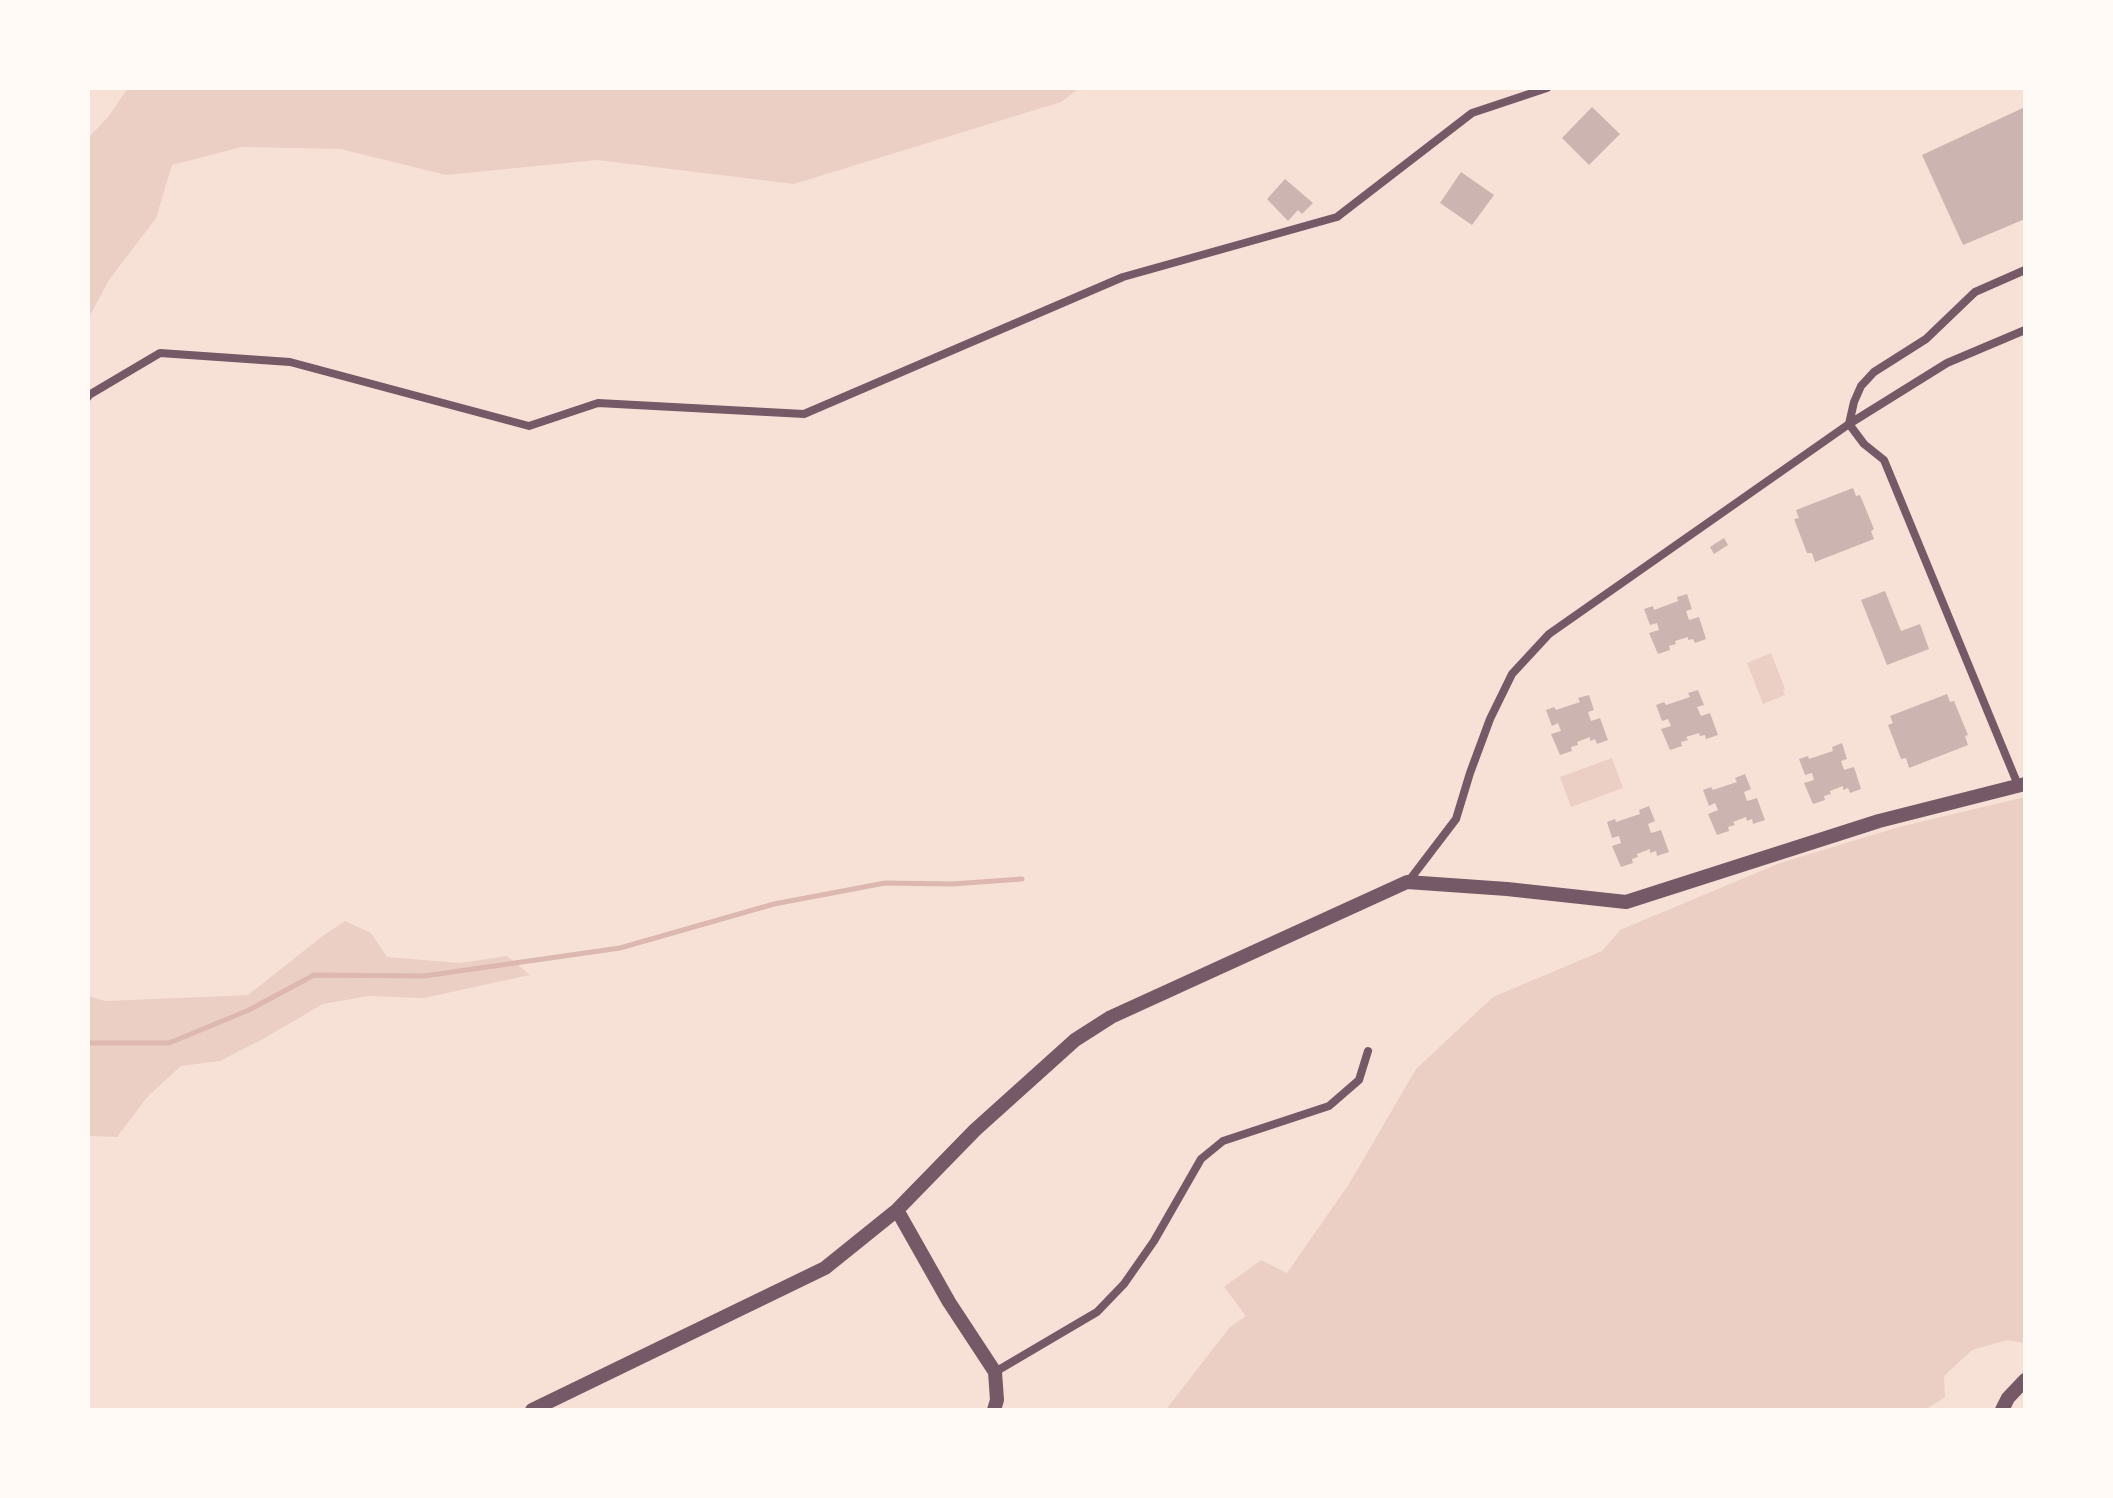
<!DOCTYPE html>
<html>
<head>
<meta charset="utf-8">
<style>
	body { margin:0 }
	#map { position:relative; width:2113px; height:1498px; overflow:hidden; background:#f7e1d7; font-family:"Sofia Sans Condensed",sans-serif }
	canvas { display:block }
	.frame { position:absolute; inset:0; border:90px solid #fffaf5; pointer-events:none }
</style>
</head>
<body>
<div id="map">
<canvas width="2113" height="1498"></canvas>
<div class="frame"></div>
</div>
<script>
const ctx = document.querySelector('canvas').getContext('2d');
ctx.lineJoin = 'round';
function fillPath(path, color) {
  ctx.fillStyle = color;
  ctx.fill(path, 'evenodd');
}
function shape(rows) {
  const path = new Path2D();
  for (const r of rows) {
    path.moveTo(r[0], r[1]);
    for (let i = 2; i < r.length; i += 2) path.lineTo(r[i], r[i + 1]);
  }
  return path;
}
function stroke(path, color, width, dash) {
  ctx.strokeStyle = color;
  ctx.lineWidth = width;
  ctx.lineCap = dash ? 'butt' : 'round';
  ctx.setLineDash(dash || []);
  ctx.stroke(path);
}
const green = shape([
	[128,88,1080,88,1061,102,794,184,597,160,446,175,341,149,241,147,172,165,156,218,109,280,88,319,88,138,108,117],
	[1771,653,1785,689,1783,690,1785,695,1763,704,1747,663],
	[1612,758,1623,788,1571,807,1560,777],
	[2025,797,2025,1343,2007,1340,1972,1350,1944,1376,1945,1397,1925,1410,1168,1410,1167,1408,1230,1327,1246,1316,1224,1287,1261,1260,1287,1273,1349,1184,1416,1069,1493,997,1602,951,1620,930,1780,863,1899,827],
	[345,921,371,933,387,957,460,963,507,956,530,975,424,998,368,996,323,1004,261,1040,220,1061,181,1066,148,1096,117,1137,88,1136,88,996,105,1001,248,995,324,935]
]);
const stream = shape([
	[88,1043,169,1043,249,1010,314,975,424,976,620,948,774,904,885,883,952,884,1022,879]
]);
const building = shape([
	[1592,107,1620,134,1589,165,1562,138],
	[2025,107,2025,219,1963,245,1922,155],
	[1461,172,1494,195,1472,225,1440,203],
	[1285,179,1313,203,1302,214,1298,210,1288,221,1267,199],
	[1853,488,1856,496,1860,495,1874,529,1871,531,1874,539,1815,562,1812,553,1807,553,1794,519,1799,518,1796,510],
	[1724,538,1728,545,1714,554,1710,547],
	[1885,591,1901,631,1920,624,1929,649,1887,665,1861,600],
	[1687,594,1692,609,1686,611,1689,620,1699,617,1706,639,1695,643,1693,639,1688,640,1688,637,1675,641,1676,644,1669,646,1670,650,1658,654,1649,633,1659,630,1657,623,1650,625,1644,609,1653,606,1654,610,1678,601,1677,597],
	[1698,690,1704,705,1697,707,1701,716,1710,713,1718,735,1706,739,1705,735,1700,736,1699,733,1686,737,1688,740,1681,742,1682,746,1670,750,1661,729,1671,726,1668,719,1662,721,1656,705,1664,702,1666,705,1690,697,1688,693],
	[1947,694,1950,702,1954,701,1968,735,1965,736,1968,745,1909,768,1906,758,1901,759,1888,725,1893,723,1890,716],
	[1589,695,1594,710,1588,712,1591,721,1600,718,1608,740,1597,744,1595,739,1590,741,1590,737,1577,742,1578,745,1571,747,1572,751,1560,755,1551,734,1561,731,1558,723,1552,726,1546,710,1554,707,1556,710,1580,702,1578,698],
	[1842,743,1847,759,1841,761,1844,770,1854,767,1861,789,1850,793,1848,788,1843,790,1843,786,1830,791,1831,794,1824,796,1825,800,1813,804,1804,783,1814,780,1812,773,1805,775,1799,759,1808,756,1809,759,1833,751,1832,747],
	[1745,774,1751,789,1744,792,1747,801,1757,798,1765,820,1753,824,1752,819,1747,821,1746,817,1733,822,1735,825,1728,827,1729,831,1717,835,1708,814,1718,810,1715,803,1709,806,1703,790,1711,787,1713,790,1737,782,1735,778],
	[1649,806,1655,821,1648,824,1651,833,1661,830,1669,852,1657,856,1656,851,1650,853,1650,849,1637,854,1638,857,1632,859,1633,863,1621,867,1612,846,1621,843,1619,836,1612,838,1607,822,1615,819,1616,822,1640,814,1639,810]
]);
const minor = shape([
	[88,397,89,395,160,353,290,362,529,426,598,403,804,414,1123,277,1337,217,1472,113,1547,88],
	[2018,785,1884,460,1864,444,1849,424,1854,402,1861,386,1874,372,1926,339,1975,292,2025,270],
	[1408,882,1456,819,1470,773,1490,719,1512,674,1549,634,1849,424,1947,363,2025,330],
	[995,1372,1097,1312,1124,1284,1154,1241,1201,1159,1223,1141,1329,1106,1359,1080,1368,1051]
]);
const tertiary = shape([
	[897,1210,949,1302,995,1372,997,1400,994,1410],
	[532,1410,825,1268,897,1210,975,1130,1075,1040,1111,1017,1407,882,1507,889,1626,902,1879,821,2025,784],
	[2002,1410,2008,1398,2025,1380]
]);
fillPath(green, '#ebcfc5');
stroke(stream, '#dcb8b0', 5);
fillPath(building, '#ccb4b1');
stroke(minor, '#755966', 8);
stroke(tertiary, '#755966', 14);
</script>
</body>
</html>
